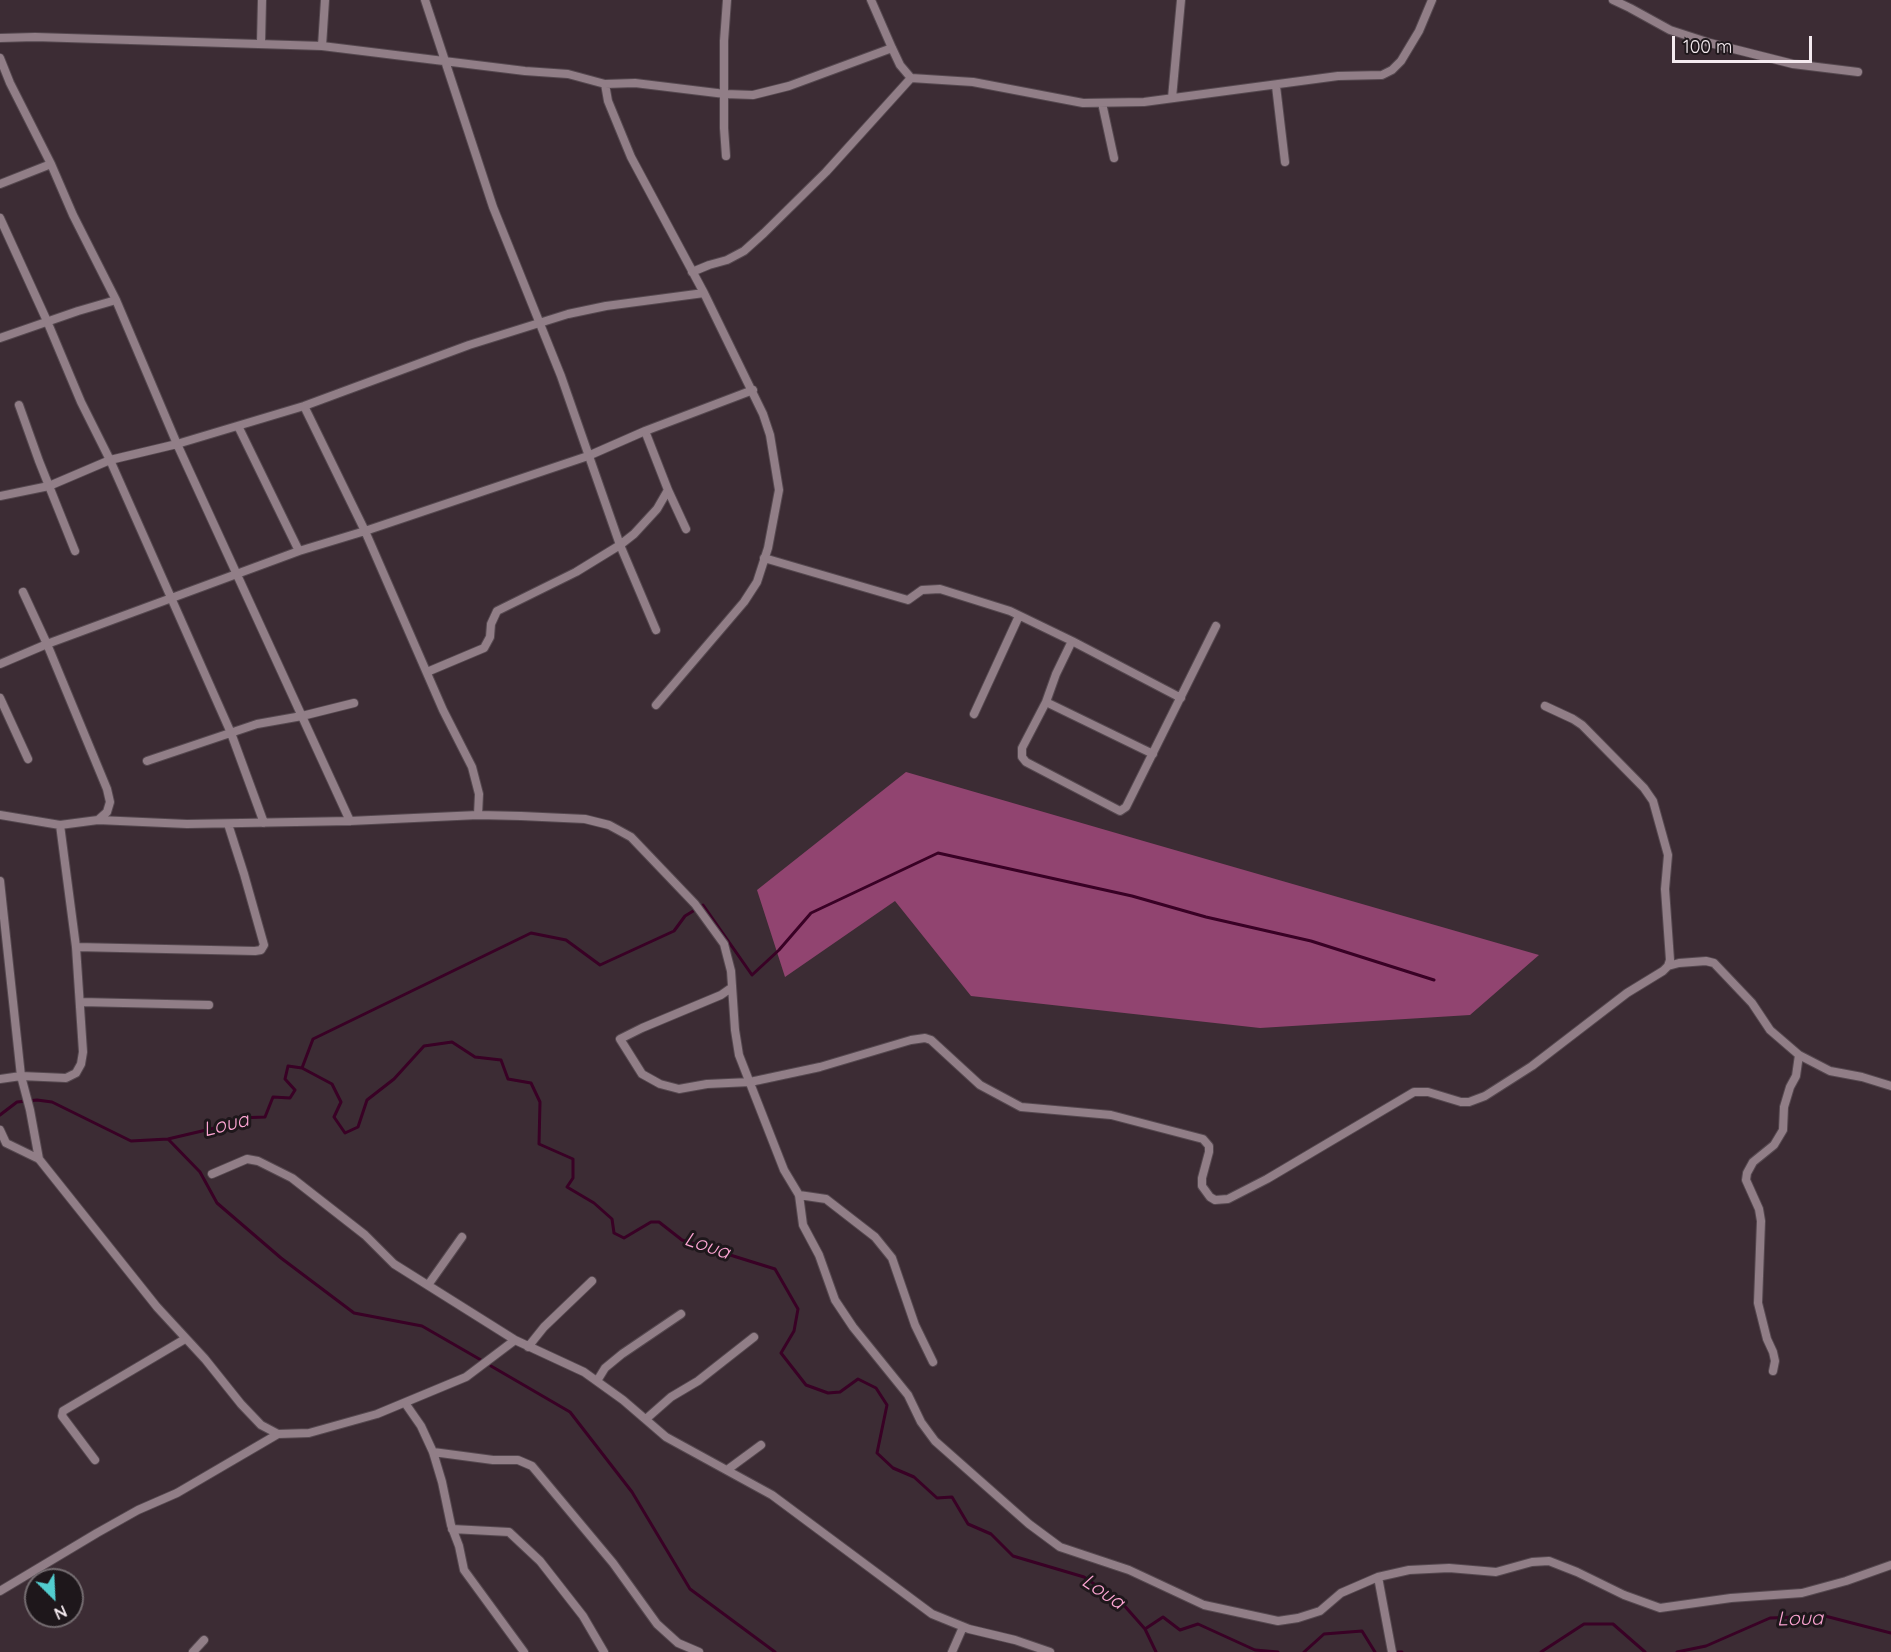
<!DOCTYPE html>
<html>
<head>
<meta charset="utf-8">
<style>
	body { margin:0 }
	#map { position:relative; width:1891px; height:1652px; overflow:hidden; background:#3c2c34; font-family:Quicksand,sans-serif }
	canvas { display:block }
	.north { position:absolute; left:24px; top:1568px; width:60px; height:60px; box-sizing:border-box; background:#1e171b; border:2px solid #746c70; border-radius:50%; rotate:156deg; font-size:16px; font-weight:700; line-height:24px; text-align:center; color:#f5ebf0 }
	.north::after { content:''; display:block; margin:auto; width:21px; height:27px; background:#52cdcf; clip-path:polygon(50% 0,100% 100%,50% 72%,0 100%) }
	.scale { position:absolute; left:1672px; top:36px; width:140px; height:27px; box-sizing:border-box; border:3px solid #f5ebf0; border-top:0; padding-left:8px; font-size:18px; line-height:21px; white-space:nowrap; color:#f5ebf0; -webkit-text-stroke:4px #1e171b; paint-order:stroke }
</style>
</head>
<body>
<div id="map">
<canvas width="1891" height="1652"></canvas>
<div class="north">N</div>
<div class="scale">100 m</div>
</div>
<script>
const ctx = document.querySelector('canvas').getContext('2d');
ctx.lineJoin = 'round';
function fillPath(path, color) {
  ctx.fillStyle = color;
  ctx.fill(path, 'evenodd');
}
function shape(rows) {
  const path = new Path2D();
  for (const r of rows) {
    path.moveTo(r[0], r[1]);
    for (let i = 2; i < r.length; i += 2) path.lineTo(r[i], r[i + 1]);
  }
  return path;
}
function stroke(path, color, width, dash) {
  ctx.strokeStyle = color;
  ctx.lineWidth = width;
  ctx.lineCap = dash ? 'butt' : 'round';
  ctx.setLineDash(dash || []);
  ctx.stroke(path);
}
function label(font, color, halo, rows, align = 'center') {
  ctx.font = font + ' Quicksand,sans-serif';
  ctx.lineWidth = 6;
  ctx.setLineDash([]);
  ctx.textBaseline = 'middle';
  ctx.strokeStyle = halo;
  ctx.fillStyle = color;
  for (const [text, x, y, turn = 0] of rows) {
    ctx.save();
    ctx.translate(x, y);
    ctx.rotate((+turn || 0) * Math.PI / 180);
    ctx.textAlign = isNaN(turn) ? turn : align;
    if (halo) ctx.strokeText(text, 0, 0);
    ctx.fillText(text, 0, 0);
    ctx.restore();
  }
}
const forest = shape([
	[906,772,1147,842,1539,955,1470,1015,1260,1028,971,996,895,901,785,977,757,890]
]);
const stream = shape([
	[302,1068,313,1039,531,933,566,940,600,965,674,931,685,916,703,905,752,975,779,950,811,913,938,853,1132,896,1206,917,1311,941,1434,980],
	[0,1115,17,1102,37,1100,52,1102,131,1141,168,1139,219,1127,238,1118,265,1117,273,1097,290,1098,295,1090,285,1079,288,1066,302,1068,332,1084,341,1102,334,1117,345,1133,358,1127,367,1100,394,1079,424,1046,452,1042,475,1057,501,1060,508,1079,531,1083,540,1102,539,1144,573,1159,573,1178,567,1187,594,1203,612,1219,614,1233,624,1238,651,1222,659,1222,682,1240,775,1269,798,1309,794,1331,781,1353,806,1385,828,1393,840,1392,858,1379,876,1388,887,1405,877,1453,893,1468,914,1477,937,1498,952,1497,968,1524,991,1534,1013,1556,1084,1577,1122,1603,1145,1629,1163,1617,1180,1630,1198,1624,1255,1650,1278,1652],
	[168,1139,200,1172,217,1203,281,1258,354,1313,422,1326,481,1360],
	[491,1366,570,1412,632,1492,690,1589,775,1652],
	[1145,1629,1156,1652],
	[1304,1652,1324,1634,1362,1631,1375,1652],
	[1398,1652,1402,1652],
	[1541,1652,1584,1624,1613,1624,1645,1652],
	[1677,1652,1706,1646,1770,1618,1825,1616,1891,1633]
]);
const minor = shape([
	[425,0,493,207,561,376,620,545,656,630],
	[871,0,892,48,900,65,911,78],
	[1613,0,1630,8,1670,30,1710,43,1793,64,1858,72],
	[0,38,35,37,322,46,525,71,568,74,605,84,608,101,631,157,704,293,763,414,770,435,779,490,768,548,757,582,744,602,656,705],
	[261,43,262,0],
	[322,46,325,0],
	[0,58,10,83,51,164,73,215,116,300,177,444,350,821],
	[605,84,635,83,725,94,753,95,789,86,892,48],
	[1276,86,1285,162],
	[1172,98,1181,0],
	[1102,103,1114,158],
	[726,156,724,128,724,41,727,0],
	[0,184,51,164],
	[0,218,47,321,81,402,110,460,231,733,264,823],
	[692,272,709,265,727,260,744,251,764,233,826,172,911,78,973,82,1083,103,1144,102,1338,76,1382,75,1392,70,1401,61,1419,31,1432,0],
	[0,338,78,311,116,300],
	[19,405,39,461,75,551],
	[304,406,365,531,443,710,472,767,479,794,478,815],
	[238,426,299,551],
	[645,431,668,490,686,529],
	[0,496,49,486,110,460,177,444,304,406,469,345,568,314,606,306,704,293],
	[764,558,901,598,908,600,922,590,940,589,1010,611,1072,641,1181,698],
	[23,592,47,644,107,789,110,802,107,812,98,820],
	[1072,641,1056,674,1046,702,1022,748,1022,757,1026,762,1120,811,1126,807,1216,626],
	[0,664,47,644,299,551,365,531,588,456,645,431,753,390],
	[427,672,484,648,490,637,491,624,497,611,576,572,620,545,634,534,657,509,668,490],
	[0,698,28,759],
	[1046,702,1153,754],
	[974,714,1019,616],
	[147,761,257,724,302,716,354,703],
	[0,815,60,825,98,820,187,824,350,821,478,815,521,816,585,819,609,825,631,837,695,904,724,944,731,971,735,1030,739,1055,784,1170,799,1195,803,1225,819,1255,835,1300,853,1327,908,1395,921,1422,935,1441,1029,1524,1060,1547,1129,1570,1204,1605,1278,1621,1298,1618,1320,1611,1341,1593,1378,1577,1409,1570,1449,1568,1496,1572,1532,1562,1549,1561,1577,1572,1624,1595,1660,1608,1731,1598,1802,1593,1846,1581,1891,1565],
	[0,881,21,1076,66,1078,76,1073,81,1064,83,1052,76,947,60,825],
	[76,947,255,951,261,950,264,945,244,874,228,824],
	[1668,966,1679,963,1706,961,1714,963,1752,1003,1770,1030,1799,1055,1830,1071,1862,1077,1891,1086],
	[731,988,721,995,642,1028,620,1039,642,1074,660,1084,679,1089,707,1084,750,1082,820,1067,911,1040,925,1038,931,1040,980,1085,1021,1107,1111,1115,1203,1139,1209,1146,1209,1152,1202,1178,1202,1186,1210,1197,1215,1200,1228,1199,1267,1179,1414,1092,1428,1092,1461,1102,1469,1102,1485,1096,1532,1066,1627,993,1663,971,1668,966,1670,960,1665,889,1668,855,1653,801,1644,788,1582,725,1573,719,1545,706],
	[81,1002,209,1005],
	[0,1079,21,1076,30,1110,39,1159],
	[0,1130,6,1143,39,1159,157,1307,205,1359,241,1404,261,1425,278,1434],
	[212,1174,247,1159,258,1161,292,1178,365,1235,394,1264,515,1340,584,1372,623,1400,666,1437,772,1495,932,1614,969,1629,1015,1640,1050,1652],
	[799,1195,826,1199,875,1237,892,1258,915,1325,933,1362],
	[428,1285,462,1237],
	[528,1347,544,1327,592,1281],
	[1773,1371,1775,1361,1773,1352,1767,1339,1758,1303,1761,1221,1759,1209,1746,1180,1747,1173,1753,1162,1774,1145,1783,1130,1784,1107,1790,1087,1796,1076,1799,1055],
	[597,1381,605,1368,622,1354,681,1314],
	[405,1403,421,1426,433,1452,442,1482,451,1525,459,1546,464,1570,524,1652],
	[646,1419,671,1397,698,1381,754,1337],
	[433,1452,493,1460,518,1460,532,1466,613,1563,657,1624,678,1643,699,1652],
	[95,1460,62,1416,63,1411,185,1339],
	[727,1470,761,1445],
	[452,1529,509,1532,540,1561,583,1616,604,1652],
	[1378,1577,1392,1652],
	[0,1591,97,1533,138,1510,177,1493,278,1434,309,1433,377,1414,466,1377,515,1340],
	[193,1652,204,1640],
	[952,1652,963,1627]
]);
const waterNames = [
	["Loua",226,1125,-14],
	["Loua",707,1246,19],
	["Loua",1103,1592,34],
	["Loua",1800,1619,-1]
];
fillPath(forest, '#914470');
stroke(stream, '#390125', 3);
stroke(minor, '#55484f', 10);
stroke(minor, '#917e87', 8);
label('italic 20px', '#fda5d3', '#1e171b', waterNames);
</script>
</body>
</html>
